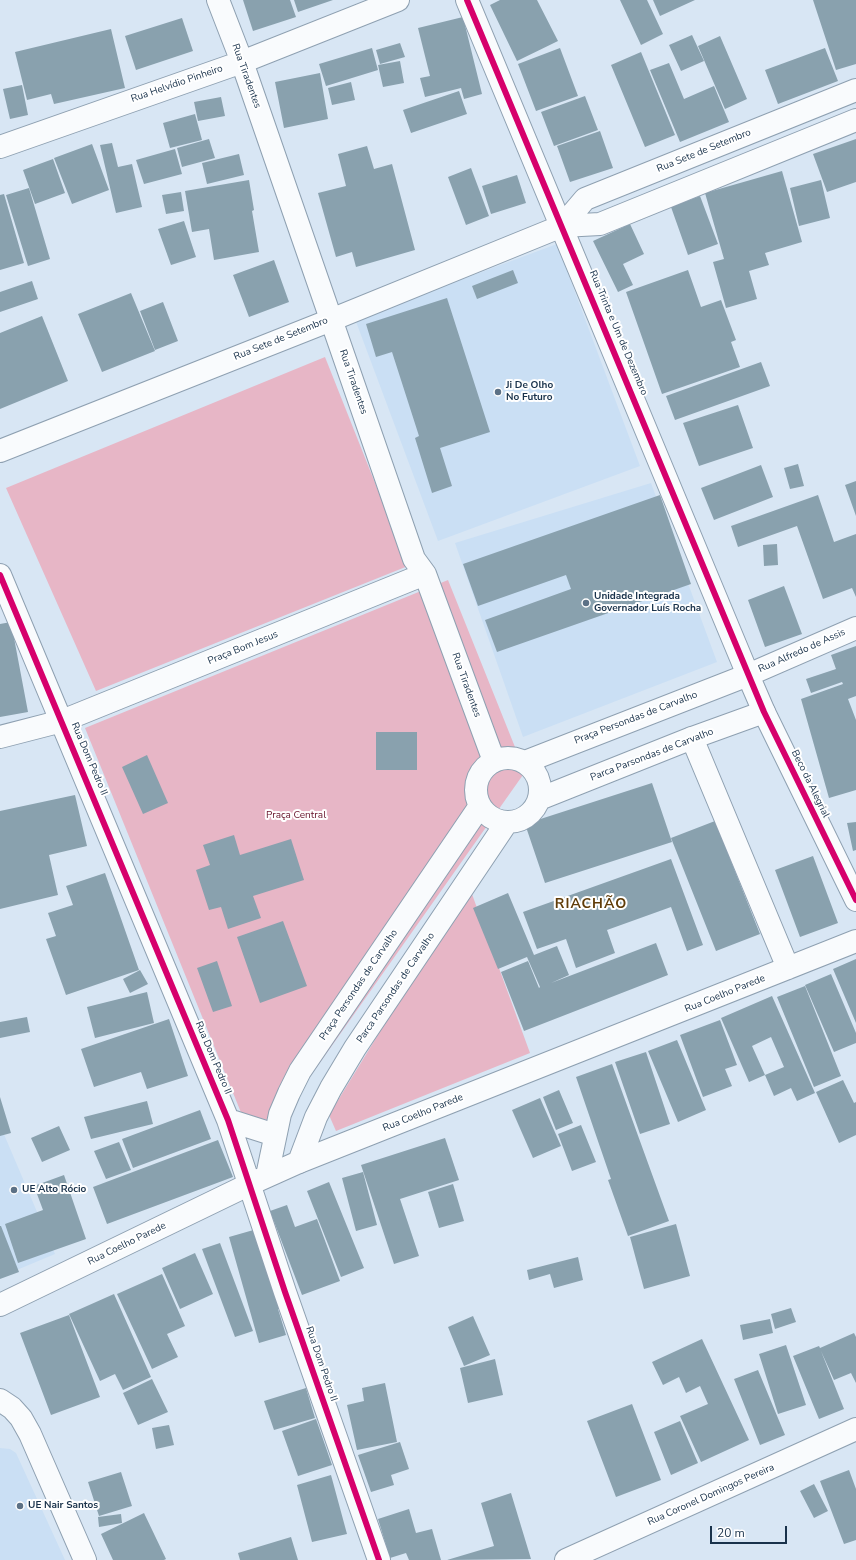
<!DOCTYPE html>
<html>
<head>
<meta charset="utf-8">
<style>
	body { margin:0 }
	#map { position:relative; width:856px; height:1560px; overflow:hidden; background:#d8e6f4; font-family:"Nunito Sans",sans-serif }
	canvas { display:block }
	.scale { position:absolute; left:710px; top:1526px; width:77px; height:18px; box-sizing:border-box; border:2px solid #19324b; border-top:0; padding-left:5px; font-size:12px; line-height:14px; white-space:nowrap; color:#19324b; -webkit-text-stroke:3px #fff; paint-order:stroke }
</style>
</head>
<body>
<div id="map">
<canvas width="856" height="1560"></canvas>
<div class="scale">20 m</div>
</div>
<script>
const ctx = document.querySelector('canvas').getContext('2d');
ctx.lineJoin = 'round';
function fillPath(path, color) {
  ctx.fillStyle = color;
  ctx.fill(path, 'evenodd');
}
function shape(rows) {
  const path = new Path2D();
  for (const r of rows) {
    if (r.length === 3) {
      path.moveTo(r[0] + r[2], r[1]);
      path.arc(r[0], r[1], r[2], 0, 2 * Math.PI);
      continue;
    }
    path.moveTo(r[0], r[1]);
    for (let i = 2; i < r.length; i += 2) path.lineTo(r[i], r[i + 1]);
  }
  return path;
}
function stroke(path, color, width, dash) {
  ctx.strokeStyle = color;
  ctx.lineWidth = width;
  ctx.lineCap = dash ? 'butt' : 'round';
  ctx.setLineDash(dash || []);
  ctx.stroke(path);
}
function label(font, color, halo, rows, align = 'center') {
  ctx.font = font + ' "Nunito Sans",sans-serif';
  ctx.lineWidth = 4;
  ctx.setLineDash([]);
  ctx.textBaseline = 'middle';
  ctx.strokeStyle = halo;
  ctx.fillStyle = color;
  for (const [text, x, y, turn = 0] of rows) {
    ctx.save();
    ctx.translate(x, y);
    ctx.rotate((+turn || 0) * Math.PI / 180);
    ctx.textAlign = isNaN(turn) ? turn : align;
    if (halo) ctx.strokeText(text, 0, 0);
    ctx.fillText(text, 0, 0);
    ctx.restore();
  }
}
const built = shape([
	[557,244,640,466,438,541,355,319],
	[651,483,717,662,523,737,455,543],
	[0,1125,55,1254,0,1277],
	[0,1448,10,1449,16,1453,65,1560,0,1560]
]);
const green = shape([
	[325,357,408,566,96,691,6,488],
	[448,580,525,772,278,1122,242,1115,85,728],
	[469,886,530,1053,336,1131,329,1115]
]);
const building = shape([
	[243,0,290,0,296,17,253,31],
	[294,0,333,0,298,12],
	[500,0,537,0,558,41,517,61,490,5],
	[620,0,647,0,663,34,641,45],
	[653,0,695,0,660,16],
	[813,0,856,0,856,64,836,70],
	[463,17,482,94,464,99,461,88,425,97,420,78,430,76,418,28],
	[182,18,193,51,136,70,125,36],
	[111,29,125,88,54,104,51,94,27,100,15,52],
	[692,35,704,61,681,71,669,45],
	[720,36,747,99,725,109,698,46],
	[400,43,405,57,380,64,376,50],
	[372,48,378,70,326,86,319,64],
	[560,48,578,96,536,111,518,64],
	[825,48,838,81,778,104,765,70],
	[641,52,675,135,645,147,611,65],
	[400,61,404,83,383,87,378,65],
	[669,63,684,99,714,86,729,122,680,142,650,70],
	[320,73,328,119,284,128,275,82],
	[351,82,355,100,332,105,328,88],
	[22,85,28,115,10,119,3,89],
	[459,91,467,114,411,133,403,110],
	[585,96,598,130,554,146,541,112],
	[221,97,225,116,198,121,194,102],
	[195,114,202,140,170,148,163,123],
	[600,131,613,168,570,182,557,146],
	[209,139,215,158,182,167,177,148],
	[856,139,856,182,827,192,813,154],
	[112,143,118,167,132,164,142,207,116,213,100,145],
	[92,144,109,190,72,204,54,158],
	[367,146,374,169,392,164,415,250,356,267,352,252,336,257,318,193,346,186,338,154],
	[175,149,182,174,144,184,136,160],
	[239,154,244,175,207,184,202,163],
	[53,159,65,193,35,204,23,170],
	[471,168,489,216,466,225,448,177],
	[782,171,802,242,765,253,769,265,749,271,757,299,726,308,713,262,724,259,705,193],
	[517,175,526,203,491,214,482,186],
	[249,180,254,210,252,211,259,252,214,260,209,229,192,232,185,191],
	[821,180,830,218,799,226,790,188],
	[29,188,50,259,28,266,6,195],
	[181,192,184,211,166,214,162,195],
	[4,194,24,263,0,270,0,195],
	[700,196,718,244,688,255,671,207],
	[184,221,196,257,171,265,158,229],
	[630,224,644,254,623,264,633,285,618,292,593,241],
	[274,260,289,302,249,317,233,275],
	[513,270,518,283,477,299,472,286],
	[688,270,701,307,721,300,736,340,731,342,740,367,662,394,626,292],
	[32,281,38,299,0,312,0,292],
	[131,293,155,351,102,372,78,314],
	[447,298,490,432,440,448,452,486,432,493,415,438,419,436,392,352,376,357,366,324],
	[163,302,178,341,155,350,140,311],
	[42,316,68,381,0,409,0,333],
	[761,362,770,386,675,420,666,396],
	[738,405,753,448,699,466,683,423],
	[798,464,804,486,790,489,784,468],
	[761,465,773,497,714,520,701,488],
	[856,481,856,516,845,485],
	[660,495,691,584,497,652,485,620,571,589,566,575,478,606,463,564],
	[818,495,834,542,856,534,856,597,852,588,823,599,797,526,738,547,731,526],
	[777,544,778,565,764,566,763,545],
	[784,586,802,634,765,647,748,600],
	[11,622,28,712,0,717,0,624],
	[856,646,856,696,848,699,856,720,856,790,829,798,801,699,843,684,842,682,811,693,806,679,836,669,831,655],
	[376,732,417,732,417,770,376,770],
	[147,755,168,803,143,814,122,767],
	[652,783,672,842,545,883,525,824],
	[75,795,87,846,49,855,58,895,0,909,0,811],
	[715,821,760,934,716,951,671,838],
	[856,822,856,850,853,851,847,823],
	[234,835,240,855,291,839,304,880,253,896,261,918,228,929,221,907,209,910,196,870,210,865,203,845],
	[813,856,838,923,800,937,775,870],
	[671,859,703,945,687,951,671,907,607,930,615,953,576,968,566,939,537,949,523,912],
	[105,873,139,970,66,995,46,939,56,936,48,913,73,905,66,886],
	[508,893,534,955,557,946,569,975,551,983,656,943,668,975,524,1031,501,972,528,961,539,988,540,987,527,957,498,969,473,908],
	[283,921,307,986,260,1003,237,937],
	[856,959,856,1023,833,969],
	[217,961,232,1006,213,1012,197,968],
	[140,970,148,984,130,993,123,979],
	[831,974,856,1033,856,1043,834,1052,805,985],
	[805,986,841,1076,814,1087,777,997],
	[147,992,154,1023,95,1038,87,1007],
	[772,996,815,1093,797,1101,791,1088,774,1096,765,1075,784,1067,771,1037,752,1046,765,1075,749,1082,721,1018],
	[27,1017,30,1032,0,1038,0,1022],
	[169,1019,188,1076,147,1089,141,1072,94,1087,81,1049],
	[720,1020,737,1065,725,1069,732,1086,703,1097,680,1035],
	[677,1040,706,1110,678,1122,648,1051],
	[646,1052,670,1124,640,1134,615,1062],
	[612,1064,669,1221,628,1236,608,1180,611,1179,576,1077],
	[843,1080,854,1103,856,1102,856,1135,839,1143,816,1092],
	[559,1090,573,1123,556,1130,543,1097],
	[0,1097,11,1133,0,1136],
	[540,1098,561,1146,533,1158,512,1110],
	[147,1101,153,1124,91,1139,84,1117],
	[200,1110,211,1139,133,1168,122,1139],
	[581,1125,596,1162,572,1171,558,1134],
	[59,1126,70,1150,42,1162,31,1138],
	[445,1138,459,1180,400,1199,419,1256,394,1264,361,1165],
	[218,1140,233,1177,107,1224,93,1187],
	[119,1142,131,1170,106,1179,94,1151],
	[363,1172,377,1225,356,1231,342,1178],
	[64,1175,86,1239,18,1263,5,1224,43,1210,34,1186],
	[329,1182,364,1268,341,1277,307,1191],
	[453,1184,464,1221,439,1228,428,1192],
	[287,1205,295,1227,317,1219,340,1281,302,1295,270,1211],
	[676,1224,690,1276,644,1289,630,1237],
	[0,1226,1,1226,19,1272,0,1279],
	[264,1227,286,1307,278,1309,286,1335,259,1343,229,1237],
	[220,1243,253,1331,235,1337,202,1249],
	[195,1253,213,1294,180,1309,162,1268],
	[578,1257,583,1280,554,1288,550,1274,529,1280,527,1270],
	[162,1274,185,1326,167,1334,178,1357,152,1369,117,1294],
	[114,1294,151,1377,123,1390,115,1374,100,1381,69,1314],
	[791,1308,796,1322,775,1329,771,1314],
	[69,1315,100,1397,51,1415,20,1333],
	[473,1316,490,1355,464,1366,448,1327],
	[770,1319,773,1333,743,1340,740,1325],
	[854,1333,856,1337,856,1383,851,1373,834,1380,821,1351,844,1409,819,1419,793,1356,819,1346,820,1348],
	[702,1339,749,1440,701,1462,680,1416,708,1404,700,1386,686,1393,679,1377,663,1385,652,1362],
	[786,1345,806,1405,778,1414,759,1354],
	[495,1359,503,1395,468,1403,460,1368],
	[758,1370,785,1435,760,1445,734,1379],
	[152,1379,168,1412,138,1425,123,1393],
	[385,1383,397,1442,357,1450,347,1405,364,1401,362,1388],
	[306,1388,315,1418,274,1430,264,1401],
	[632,1404,661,1480,616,1497,587,1421],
	[316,1419,332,1465,298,1476,282,1431],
	[680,1421,698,1463,671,1475,654,1432],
	[169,1425,174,1445,156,1449,152,1428],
	[400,1442,409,1469,391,1475,394,1485,371,1492,358,1455],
	[849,1470,856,1489,856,1540,844,1544,820,1481],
	[121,1472,132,1506,99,1516,88,1482],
	[331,1475,347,1534,312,1542,297,1485],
	[814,1484,828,1511,814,1518,800,1491],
	[511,1493,531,1559,447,1560,494,1546,481,1503],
	[409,1509,416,1533,432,1529,441,1560,409,1560,406,1553,390,1558,378,1519],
	[144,1513,166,1559,164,1560,113,1560,101,1534],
	[121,1514,122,1523,99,1527,98,1517],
	[291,1537,298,1560,240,1560,238,1553]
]);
const street = shape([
	[218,0,242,62,414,559,425,574,494,761],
	[467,0,748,675],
	[0,147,242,62,398,0],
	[0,575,228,1120,285,1292,379,1560],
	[764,712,856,900],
	[0,737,62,721,425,574],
	[692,738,788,968],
	[228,1120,275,1135],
	[299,1162,856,941],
	[0,1400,12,1408,21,1418,30,1434,85,1560],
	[566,1560,856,1429]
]);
const secondary = shape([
	[562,226,585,199,856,90],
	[0,451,331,320,562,226,600,224,856,120],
	[508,790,32],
	[525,762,748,675,856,628],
	[539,799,692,738,764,712,748,675],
	[267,1176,280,1114,289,1093,300,1071,480,806],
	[0,1305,250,1184,299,1162,316,1117,331,1088,355,1048,507,822]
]);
const cycleway = shape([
	[467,0,764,712,856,900],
	[0,575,228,1120,285,1292,379,1560]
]);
const markers = [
	[498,392,4,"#5c7186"],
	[586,603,4,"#5c7186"],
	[14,1190,4,"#5c7186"],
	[20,1506,4,"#5c7186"]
];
const streetNames = [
	["Rua Tiradentes",246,76,70],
	["Rua Helvídio Pinheiro",177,84,-19],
	["Rua Sete de Setembro",704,151,-22],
	["Rua Trinta e Um de Dezembro",618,333,67],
	["Rua Sete de Setembro",281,339,-22],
	["Rua Tiradentes",353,382,71],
	["Praça Bom Jesus",243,648,-22],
	["Rua Alfredo de Assis",802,651,-24],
	["Rua Tiradentes",466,685,70],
	["Praça Persondas de Carvalho",636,718,-21],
	["Parca Parsondas de Carvalho",652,755,-21],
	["Rua Dom Pedro II",89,759,67],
	["Beco da Alegrial",810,784,64],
	["Praça Persondas de Carvalho",359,985,-56],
	["Parca Parsondas de Carvalho",396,988,-56],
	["Rua Coelho Parede",725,994,-22],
	["Rua Dom Pedro II",213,1058,67],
	["Rua Coelho Parede",423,1113,-22],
	["Rua Coelho Parede",127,1244,-26],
	["Rua Dom Pedro II",321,1364,71],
	["Rua Coronel Domingos Pereira",711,1495,-24]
];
const poiNames = [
	["Ji De Olho",506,386],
	["No Futuro",506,398],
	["Unidade Integrada",594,597],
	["Governador Luís Rocha",594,609],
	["UE Alto Rócio",22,1190],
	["UE Nair Santos",28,1506]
];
const parkNames = [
	["Praça Central",296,816]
];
const districtNames = [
	["RIACHÃO",591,905]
];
fillPath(built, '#cadff4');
fillPath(green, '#e7b6c6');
fillPath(building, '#89a1ae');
stroke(street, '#8ea0b1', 24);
stroke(secondary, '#8ea0b1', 24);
stroke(street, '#f9fbfd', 22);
stroke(secondary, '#f9fbfd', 22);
stroke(cycleway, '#d6006c', 6);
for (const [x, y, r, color] of markers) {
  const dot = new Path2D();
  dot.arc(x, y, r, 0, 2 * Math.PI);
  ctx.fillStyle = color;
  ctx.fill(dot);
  stroke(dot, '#fff', 1.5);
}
label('10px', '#19324b', '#fff', streetNames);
label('bold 10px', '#19324b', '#fff', poiNames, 'left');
label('10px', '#66122a', '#fff', parkNames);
ctx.letterSpacing = '1px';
label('bold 14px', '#603c08', '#fff', districtNames);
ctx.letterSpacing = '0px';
</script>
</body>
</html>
